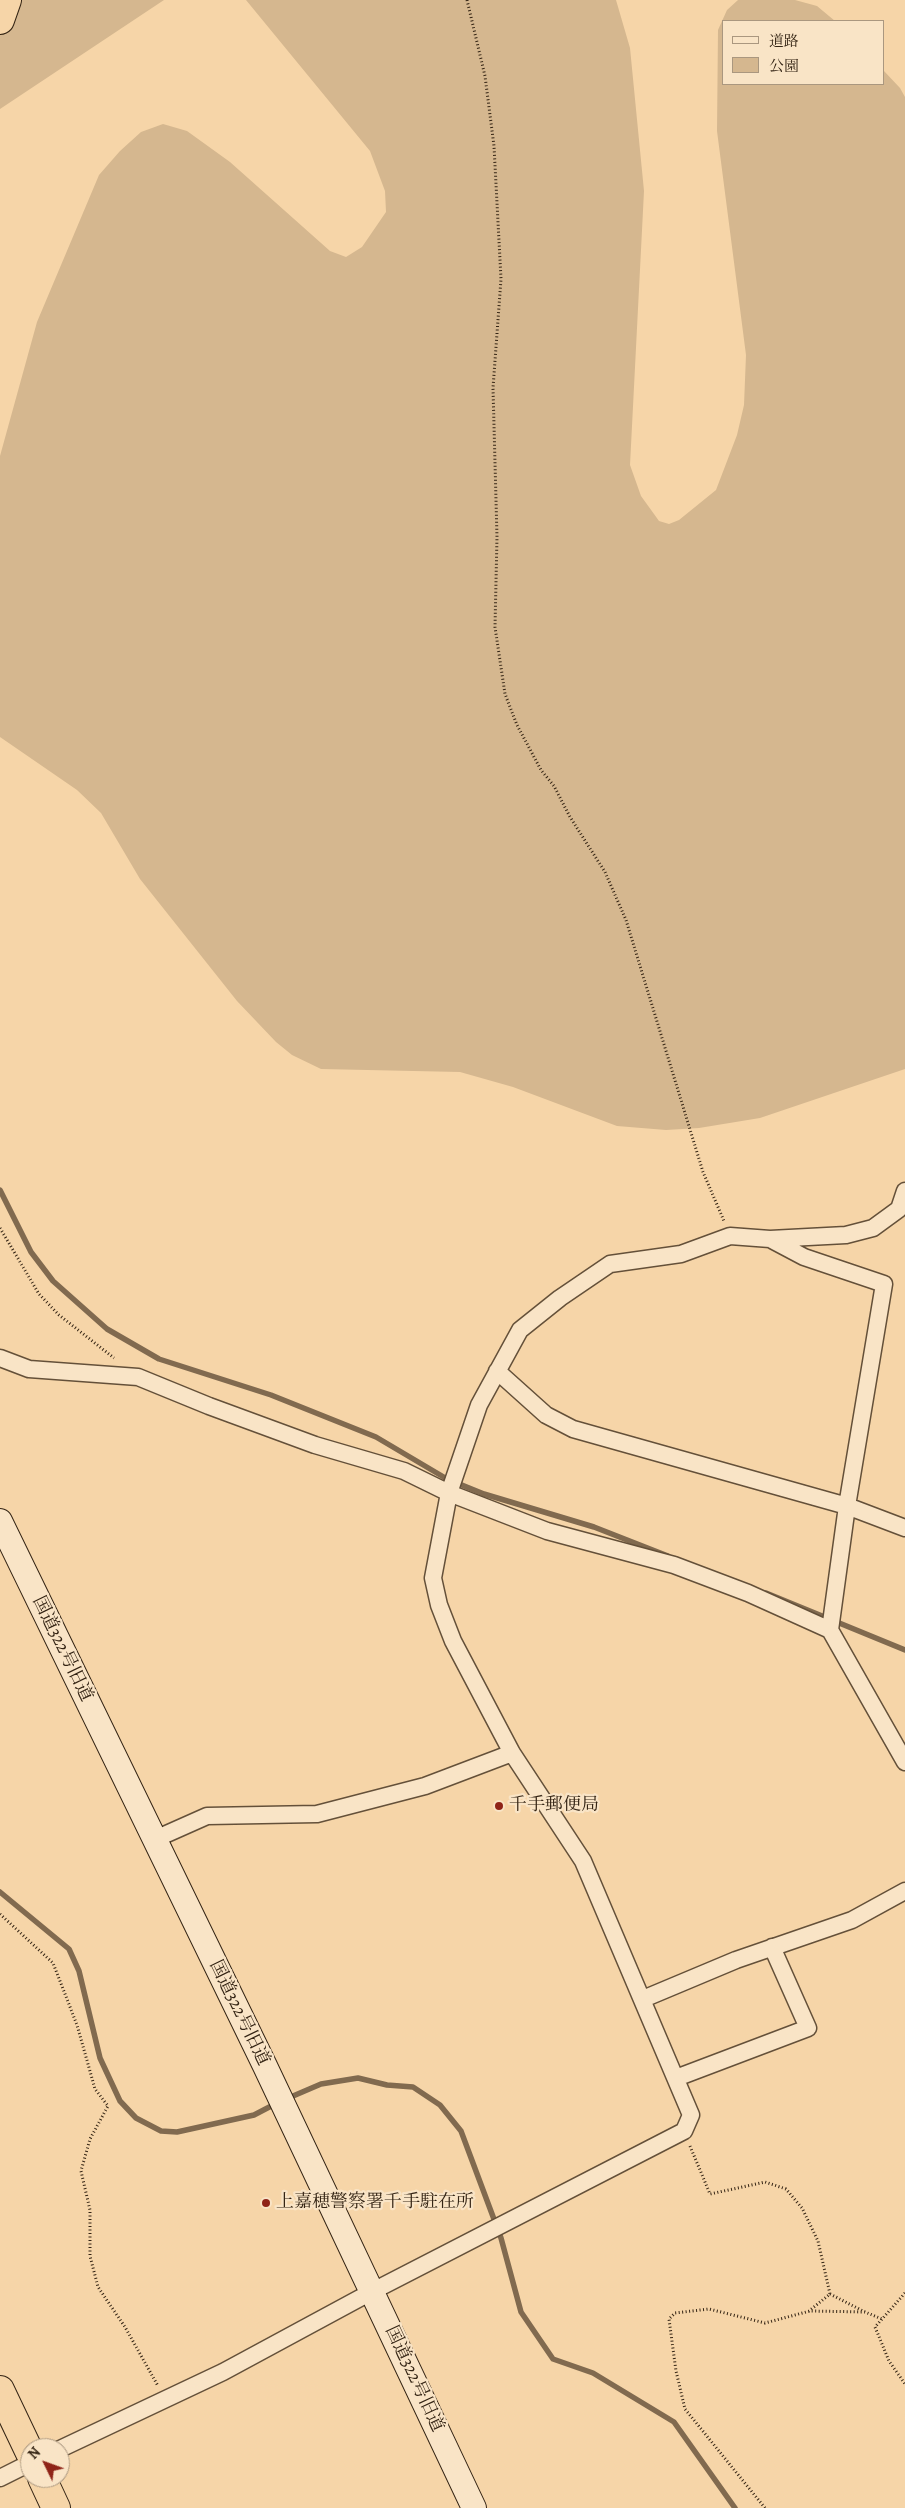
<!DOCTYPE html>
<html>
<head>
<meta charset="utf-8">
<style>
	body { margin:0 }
	#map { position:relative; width:905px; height:2508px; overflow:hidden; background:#f6d5a8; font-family:Alegreya,"Noto Serif JP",serif }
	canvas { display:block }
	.legend { position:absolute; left:722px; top:20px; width:162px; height:65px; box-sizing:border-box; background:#f9e4c6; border:1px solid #aa977f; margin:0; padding:6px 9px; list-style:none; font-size:15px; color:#342414 }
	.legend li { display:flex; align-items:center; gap:10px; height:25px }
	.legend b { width:25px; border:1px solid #aa977f }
	.north { position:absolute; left:20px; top:2438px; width:50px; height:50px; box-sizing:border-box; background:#f9e4c6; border:1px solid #aa977f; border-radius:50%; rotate:312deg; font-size:14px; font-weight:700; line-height:20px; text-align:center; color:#342414 }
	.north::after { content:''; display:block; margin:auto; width:18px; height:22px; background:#8f2418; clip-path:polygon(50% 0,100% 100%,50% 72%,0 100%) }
</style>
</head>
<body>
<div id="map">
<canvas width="905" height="2508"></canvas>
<ul class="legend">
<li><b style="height:6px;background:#f9e4c6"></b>道路</li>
<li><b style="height:14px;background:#d5b78f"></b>公園</li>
</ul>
<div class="north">N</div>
</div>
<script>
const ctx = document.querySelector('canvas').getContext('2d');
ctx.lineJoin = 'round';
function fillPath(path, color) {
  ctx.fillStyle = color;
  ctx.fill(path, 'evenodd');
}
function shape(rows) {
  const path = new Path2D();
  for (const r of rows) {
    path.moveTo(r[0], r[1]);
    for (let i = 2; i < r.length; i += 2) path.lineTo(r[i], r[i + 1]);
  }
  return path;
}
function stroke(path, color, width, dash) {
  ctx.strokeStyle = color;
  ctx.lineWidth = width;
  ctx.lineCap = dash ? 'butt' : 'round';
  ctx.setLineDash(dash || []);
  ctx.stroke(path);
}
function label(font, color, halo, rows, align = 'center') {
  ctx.font = font + ' Alegreya,"Noto Serif JP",serif';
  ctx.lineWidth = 4.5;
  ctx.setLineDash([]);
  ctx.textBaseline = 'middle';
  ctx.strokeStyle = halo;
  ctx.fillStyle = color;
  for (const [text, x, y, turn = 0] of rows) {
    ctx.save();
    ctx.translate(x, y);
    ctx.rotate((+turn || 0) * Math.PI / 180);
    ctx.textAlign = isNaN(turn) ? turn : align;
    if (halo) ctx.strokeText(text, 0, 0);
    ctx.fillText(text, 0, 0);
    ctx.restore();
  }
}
const green = shape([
	[0,0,164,0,0,109],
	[246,0,616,0,630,48,644,191,630,465,641,496,654,514,659,521,669,524,679,520,716,490,737,435,744,405,746,355,717,131,718,30,727,10,738,0,795,0,817,6,835,21,724,21,724,84,884,84,884,71,900,88,905,97,905,1069,760,1118,699,1128,666,1130,617,1126,513,1087,460,1072,321,1069,292,1055,276,1042,237,1001,140,879,101,813,77,790,0,737,0,456,37,322,99,175,120,151,141,132,163,124,187,131,230,162,330,251,346,257,362,247,386,212,385,191,370,151]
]);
const stream = shape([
	[0,1190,31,1252,53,1281,107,1329,159,1359,271,1395,376,1437,447,1479,484,1494,594,1527,668,1556],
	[766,1593,905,1650],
	[0,1892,69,1949,79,1971,100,2058,120,2101,136,2118,161,2131,177,2132,254,2115,277,2103],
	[286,2099,321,2084,358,2078,387,2085,413,2087,440,2105,461,2131,501,2238,521,2312,553,2359,593,2373,674,2422,735,2508]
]);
const path = shape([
	[467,0,485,76,494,146,501,279,493,388,497,537,495,627,505,694,517,725,541,770,554,786,570,817,605,872,626,920,703,1172,724,1221],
	[0,1228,39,1294,59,1315,114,1358],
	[0,1914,53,1963,77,2025,95,2089,108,2106,90,2139,81,2171,90,2210,90,2256,98,2287,125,2327,158,2386],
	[690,2146,710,2194,765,2182,786,2189,802,2208,818,2241,830,2294,809,2311],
	[905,2293,875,2327,889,2361,905,2384],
	[830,2294,863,2311],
	[765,2508,685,2409,676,2371,669,2319,675,2313,709,2309,765,2323,810,2311,865,2312,882,2319]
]);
const street = shape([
	[770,1239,804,1257,884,1284,847,1506,830,1630,905,1762],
	[0,1358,29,1369,138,1377,209,1406,315,1445,404,1471,449,1493,547,1531,674,1565,748,1593,830,1630],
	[497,1371,546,1415,573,1429,847,1506,905,1528],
	[153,1840,207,1816,317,1814,425,1786,512,1753],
	[643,1999,736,1960,852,1920,905,1891],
	[676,2078,808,2028,772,1947],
	[60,2449,223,2372,373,2291,684,2131,691,2115,583,1861,512,1753,453,1641,439,1605,433,1578,449,1493,479,1405,520,1330,560,1298,610,1264,681,1254,730,1236,770,1239,846,1235,873,1228,899,1209,905,1191],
	[0,2478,30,2463]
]);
const secondary = shape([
	[0,1521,265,2066,474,2508]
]);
const highway = shape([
	[0,20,7,0],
	[0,2390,30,2453],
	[42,2478,56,2508]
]);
const markers = [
	[499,1806,5,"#8f2418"],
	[266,2203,5,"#8f2418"]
];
const streetNames = [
	["国道322号旧道",62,1649,64],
	["国道322号旧道",239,2013,64],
	["国道322号旧道",414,2379,65]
];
const poiNames = [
	["千手郵便局",509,1806],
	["上嘉穂警察署千手駐在所",276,2203]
];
fillPath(green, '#d5b78f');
stroke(stream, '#816a4f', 5.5);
stroke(street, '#645039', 19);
stroke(secondary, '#342414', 26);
stroke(highway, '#342414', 30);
stroke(path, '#342414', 3, [1, 2.5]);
stroke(street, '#f9e4c6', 16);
stroke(secondary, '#f9e4c6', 24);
stroke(highway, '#f6d5a8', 28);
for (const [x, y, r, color] of markers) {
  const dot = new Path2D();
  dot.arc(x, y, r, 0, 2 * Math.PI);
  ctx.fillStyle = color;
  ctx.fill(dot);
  stroke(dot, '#f9e4c6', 2);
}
label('18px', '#342414', '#f9e4c6', streetNames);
label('18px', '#342414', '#f9e4c6', poiNames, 'left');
</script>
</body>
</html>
